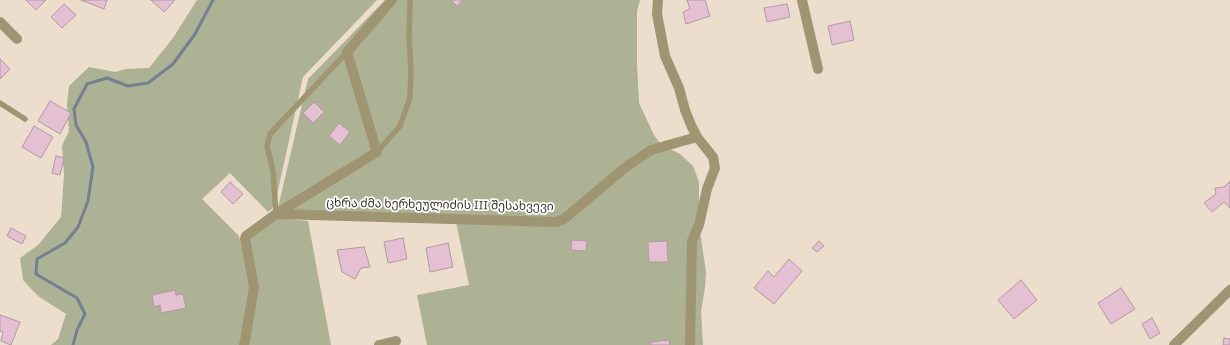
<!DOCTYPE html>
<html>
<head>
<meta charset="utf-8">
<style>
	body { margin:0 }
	canvas { display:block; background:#edddcc }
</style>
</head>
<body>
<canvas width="1230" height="345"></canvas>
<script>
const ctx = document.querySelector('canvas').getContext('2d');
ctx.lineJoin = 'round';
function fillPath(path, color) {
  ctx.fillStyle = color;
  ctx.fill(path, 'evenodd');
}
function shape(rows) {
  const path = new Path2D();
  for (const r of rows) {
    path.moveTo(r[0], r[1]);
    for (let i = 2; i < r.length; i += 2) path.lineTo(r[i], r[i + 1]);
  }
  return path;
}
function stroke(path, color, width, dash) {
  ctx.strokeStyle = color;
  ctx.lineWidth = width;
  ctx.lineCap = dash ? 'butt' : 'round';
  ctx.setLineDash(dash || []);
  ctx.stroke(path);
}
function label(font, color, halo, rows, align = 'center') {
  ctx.font = font + ' "IBM Plex Sans","Noto Sans Georgian",sans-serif';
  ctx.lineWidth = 3.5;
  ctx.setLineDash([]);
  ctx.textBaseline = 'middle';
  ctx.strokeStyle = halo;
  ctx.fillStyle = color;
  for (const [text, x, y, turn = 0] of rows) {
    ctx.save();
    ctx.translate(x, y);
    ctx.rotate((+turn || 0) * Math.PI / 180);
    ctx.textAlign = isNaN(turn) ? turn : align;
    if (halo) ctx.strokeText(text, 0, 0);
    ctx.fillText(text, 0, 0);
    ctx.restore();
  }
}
const green = shape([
	[197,0,377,0,303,77,277,195,272,209,268,212,230,173,202,199,239,236,250,287,241,345,51,345,58,339,66,314,38,296,23,280,20,258,38,245,61,217,64,175,62,146,69,131,67,104,69,86,89,67,115,72,126,69,149,68,173,38],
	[385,0,640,0,637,11,637,64,639,103,654,135,660,143,650,145,634,155,562,216,555,218,277,212,308,79],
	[668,148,680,154,693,166,699,182,699,225,706,272,705,287,701,312,703,345,427,345,417,295,469,285,456,222,557,225,652,153],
	[277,218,308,221,331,345,247,345,257,287,249,238]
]);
const stream = shape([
	[73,345,77,330,85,314,77,298,36,274,37,259,65,243,78,227,88,201,93,167,86,142,76,125,74,109,87,84,107,78,128,86,148,83,173,64,195,34,213,0]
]);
const building = shape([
	[26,0,46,0,36,10,26,0],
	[81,0,107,0,104,9,81,0],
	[151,0,175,0,164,12,151,0],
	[451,0,463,0,457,6,451,0],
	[687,0,705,0,710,16,686,24,683,12,690,9,687,0],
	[64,4,76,15,62,28,51,17,64,4],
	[787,4,790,17,767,22,764,8,787,4],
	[850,21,854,40,832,45,828,26,850,21],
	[0,59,10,69,0,79,0,59],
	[50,101,71,113,60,134,38,121,50,101],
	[314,102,324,112,313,123,303,113,314,102],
	[339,123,350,132,340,145,329,136,339,123],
	[34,126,53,137,41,158,22,147,34,126],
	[56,156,64,158,60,175,52,173,56,156],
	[1230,181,1230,208,1224,202,1212,212,1204,203,1216,194,1215,188,1224,187,1230,181],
	[230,182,243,194,233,204,221,192,230,182],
	[11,228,26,236,22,244,7,236,11,228],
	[403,238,407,259,388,263,384,242,403,238],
	[572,240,587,241,586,251,571,250,572,240],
	[667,241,668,262,649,262,648,242,667,241],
	[819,241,824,246,817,252,812,248,819,241],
	[448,243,453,267,430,272,426,248,448,243],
	[364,247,370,267,361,268,355,279,342,272,337,250,364,247],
	[789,259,802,271,774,304,754,288,768,271,774,277,789,259],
	[1021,280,1037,300,1014,319,998,300,1021,280],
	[1121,288,1135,309,1111,324,1098,303,1121,288],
	[175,290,176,295,183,294,186,308,161,313,160,305,154,307,152,295,175,290],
	[0,315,20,322,11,345,1,341,3,332,0,331,0,315],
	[1152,318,1160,333,1150,339,1142,324,1152,318],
	[1224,338,1230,339,1230,345,1223,345,1224,338],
	[669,340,670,345,651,345,650,342,669,340]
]);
const lane = shape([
	[0,103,25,119],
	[377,152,400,126,410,98,411,70,409,38,410,0],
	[276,214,273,171,267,146,270,134,347,52]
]);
const street = shape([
	[658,0,657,14,665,56,679,88,685,110,691,125,697,137,713,157,715,168,707,189,699,225,692,241,690,345],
	[802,0,818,69],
	[0,22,17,39],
	[276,214,556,222,564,219,627,166,651,150,697,137],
	[244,345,245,341,254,287,245,239,246,236,276,214,377,152,347,52,392,0],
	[379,345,396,341],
	[1174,345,1230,290]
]);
const streetNames = [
	["ცხრა ძმა ხერხეულიძის III შესახვევი",440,205,1]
];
fillPath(green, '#acb293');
stroke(stream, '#767f92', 3);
fillPath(building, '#e4c0d2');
stroke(building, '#af9aa4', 1);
stroke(lane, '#9f9573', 5.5);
stroke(street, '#9f9573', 10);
label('12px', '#38322c', '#fff', streetNames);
</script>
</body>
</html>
